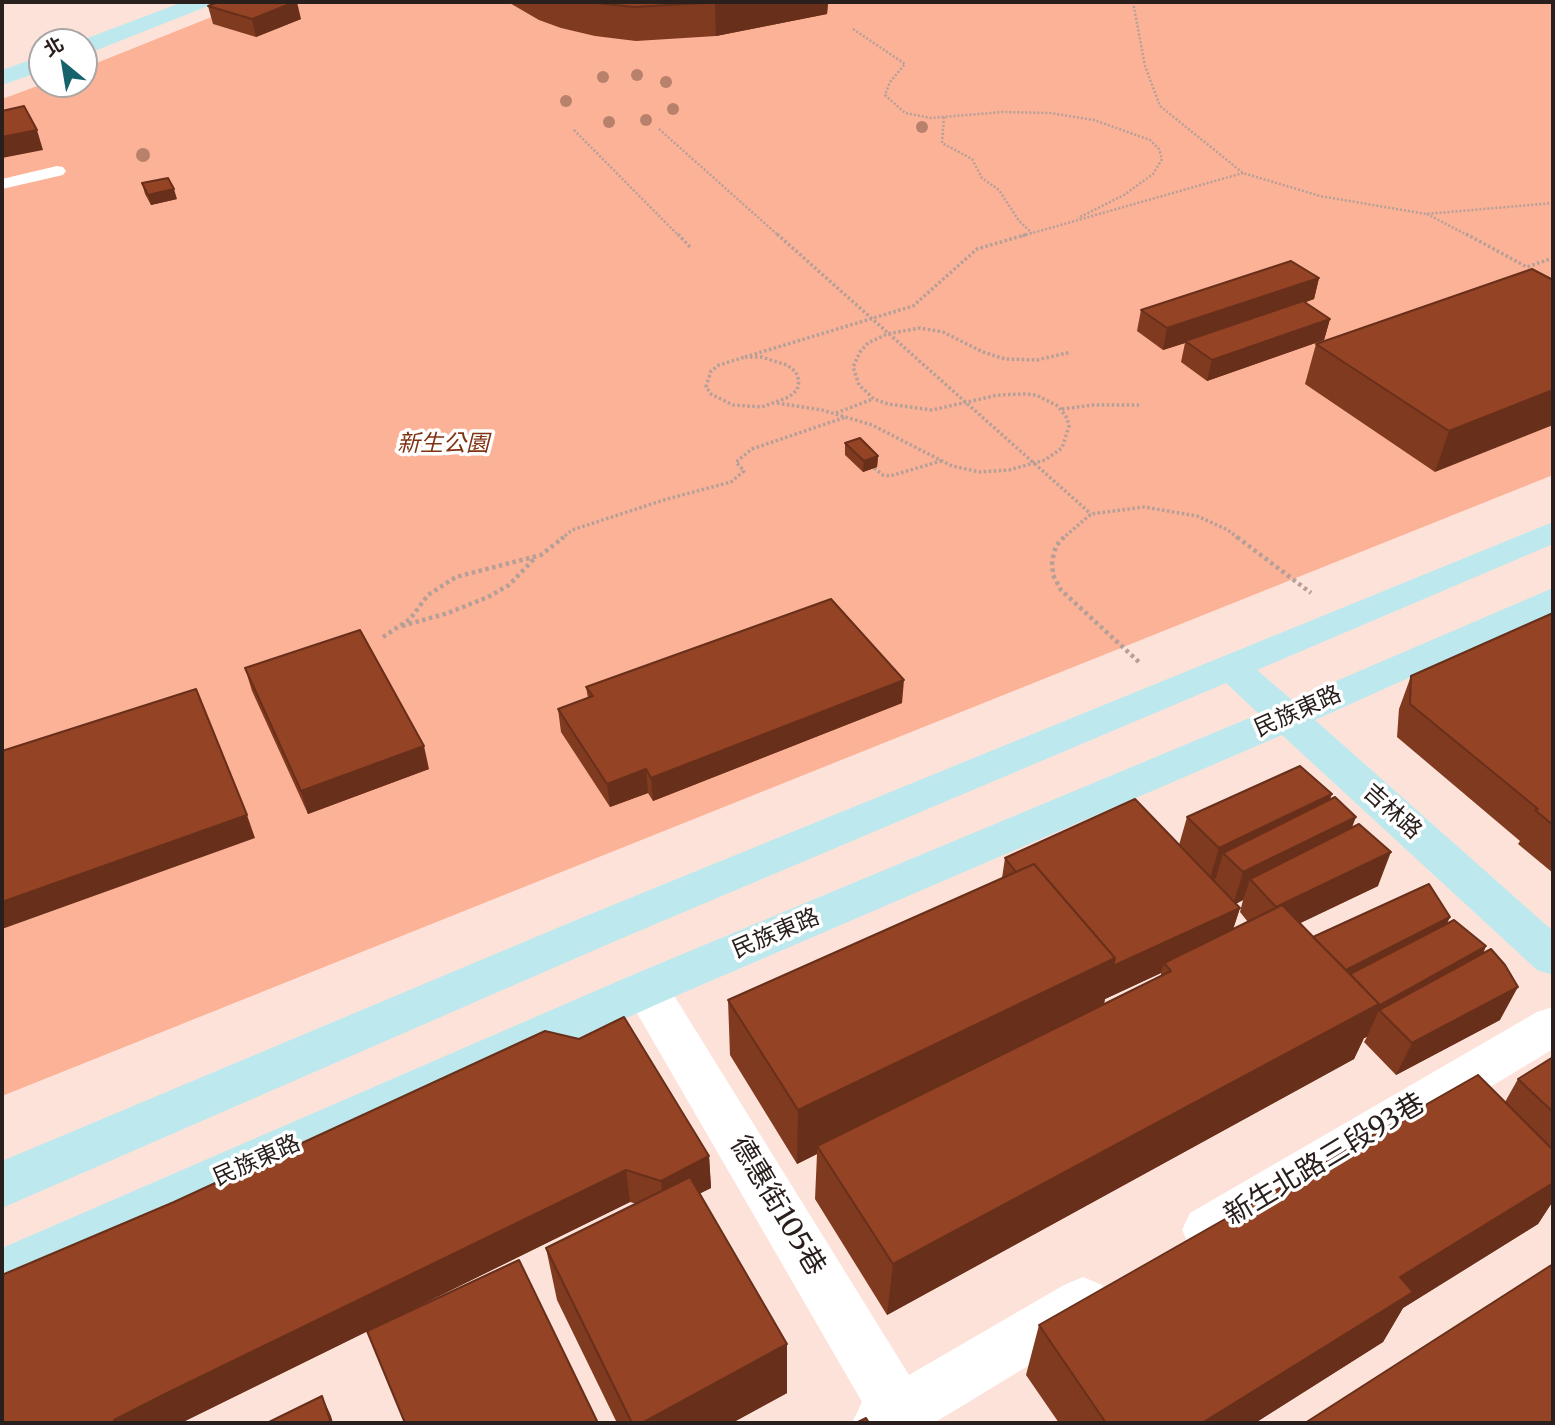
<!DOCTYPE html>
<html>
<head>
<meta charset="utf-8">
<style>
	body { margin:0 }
	#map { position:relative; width:1555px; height:1425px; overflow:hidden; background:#fce2d9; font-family:Merriweather,"Noto Sans TC",serif }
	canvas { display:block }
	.frame { position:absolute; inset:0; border:4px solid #29201d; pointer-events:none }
	.north { position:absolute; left:28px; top:28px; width:70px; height:70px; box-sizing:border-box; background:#fff; border:2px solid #a9a6a5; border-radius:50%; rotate:330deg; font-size:19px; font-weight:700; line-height:28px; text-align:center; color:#29201d }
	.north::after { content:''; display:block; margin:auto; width:24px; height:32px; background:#16636c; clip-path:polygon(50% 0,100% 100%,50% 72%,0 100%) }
</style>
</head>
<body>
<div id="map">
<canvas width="1555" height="1425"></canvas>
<div class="frame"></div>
<div class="north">北</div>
</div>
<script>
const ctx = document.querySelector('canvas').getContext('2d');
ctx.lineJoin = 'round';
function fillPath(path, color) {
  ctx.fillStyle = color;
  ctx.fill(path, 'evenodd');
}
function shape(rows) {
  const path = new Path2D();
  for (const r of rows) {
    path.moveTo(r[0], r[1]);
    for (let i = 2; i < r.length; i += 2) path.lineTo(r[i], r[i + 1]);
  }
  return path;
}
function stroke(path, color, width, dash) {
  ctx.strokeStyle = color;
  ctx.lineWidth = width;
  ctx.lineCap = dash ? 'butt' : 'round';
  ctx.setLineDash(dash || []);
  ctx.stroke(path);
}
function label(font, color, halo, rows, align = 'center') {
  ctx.font = font + ' Merriweather,"Noto Sans TC",serif';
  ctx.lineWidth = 7;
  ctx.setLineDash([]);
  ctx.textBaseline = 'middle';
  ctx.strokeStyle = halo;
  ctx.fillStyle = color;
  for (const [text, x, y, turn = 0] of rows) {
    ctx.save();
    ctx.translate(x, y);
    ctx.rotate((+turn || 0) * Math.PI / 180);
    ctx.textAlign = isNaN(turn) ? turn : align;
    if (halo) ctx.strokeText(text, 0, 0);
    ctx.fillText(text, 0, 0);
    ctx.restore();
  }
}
const green = shape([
	[249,2,1553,2,1553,475,2,1096,2,99,43,84,84,84,84,68]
]);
const pathFar2 = shape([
	[1133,2,1145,66,1160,106,1243,173,1320,196,1426,214,1553,203],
	[853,29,905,64,890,82,885,95,905,113,931,118,1002,112,1050,113,1094,120,1150,140,1159,149,1162,159,1153,174,1124,195,1078,218],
	[944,117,942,143,972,159,982,178,999,190,1019,221,1032,233],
	[659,129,779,236],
	[574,130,679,236],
	[1427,214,1469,236],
	[1022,236,1243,173]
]);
const pathFar1 = shape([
	[678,234,691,248],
	[777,234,1091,514],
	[1466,234,1527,267,1553,258],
	[745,357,913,306,977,249,1028,234],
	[745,357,761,357,787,365,796,372,799,381,797,390,789,397,762,407,733,405,711,394,706,387,711,371,719,365,745,357],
	[777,403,822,410,872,425,952,466,980,472,1009,470,1045,460,1062,448,1069,426,1067,418,1058,406,1036,395,1024,394,998,395,932,410,888,404,874,399,859,385,853,367,860,352,868,343,887,334,920,328,943,332,983,352,1005,359,1037,360,1071,352],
	[1062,409,1093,405,1139,405],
	[836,413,873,399],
	[874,468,883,475,890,476,941,461],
	[561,539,572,530,667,499,731,482,744,471,736,462,752,449,846,417],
	[1062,539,1091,514,1144,507,1197,516,1228,530,1239,539]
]);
const path = shape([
	[1064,537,1056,546,1052,561,1053,575,1061,590,1140,663],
	[1237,537,1311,593],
	[402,626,448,613,488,597,509,585,536,557],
	[383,637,410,619,428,595,456,577,541,555,564,537]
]);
const lane = shape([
	[57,166,63,167,66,171,63,175,2,189,2,179,57,166]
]);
const street = shape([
	[646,970,662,976,909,1375,1064,1285,1083,1277,1102,1285,1110,1303,1102,1321,934,1423,852,1423,862,1402,623,989,630,976,646,970],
	[1553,1007,1553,1049,1226,1247,1208,1254,1190,1247,1182,1230,1190,1213,1537,1012,1553,1007]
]);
const secondary = shape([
	[183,2,211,2,208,6,92,52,84,54,84,42,77,42,183,2],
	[42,56,42,71,2,85,2,70,42,56],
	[1553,522,1553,544,1257,670,1292,700,1553,588,1553,613,1315,720,1553,931,1553,975,1537,970,1282,735,662,1002,2,1299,2,1248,630,976,1259,714,1226,683,613,942,2,1208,2,1161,581,918,1553,522]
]);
const trees = [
	[637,75,6],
	[603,77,6],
	[666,82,6],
	[566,101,6],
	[673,109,6],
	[646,120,6],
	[609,122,6],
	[922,127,6],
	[143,155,7]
];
const wall = shape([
	[508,2,828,2,827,14,716,36,636,41,595,36,561,28,539,20],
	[208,6,301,19,256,37,213,24],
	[142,183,177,199,151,205,145,194],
	[1319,278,1314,299,1304,303,1330,319,1324,340,1207,381,1181,362,1185,343,1163,350,1137,331,1141,310],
	[1553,280,1435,472,1305,384,1316,344],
	[845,443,878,456,877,467,863,472,845,455],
	[1553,613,1553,873,1518,844,1520,841,1397,737,1399,709,1411,676],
	[245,668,429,769,308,814,252,691],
	[586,687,902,703,653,801,648,793,610,807,561,732,558,709,588,698],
	[1329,800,1352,828,1378,886,1300,923,1313,937,1450,917,1446,925,1486,946,1483,954,1500,1020,1396,1075,1364,1042,1367,1037,1364,1038,1354,1059,887,1315,815,1199,817,1154,797,1164,730,1055,728,1000,1002,878,1005,858,1179,845,1187,817],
	[1243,900,1240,912,1248,922,1233,929,1240,908,1236,904],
	[1161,973,1161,976,1104,1004,1105,999],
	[1553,1057,1553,1201,1538,1224,1403,1308,1383,1342,1255,1423,1059,1423,1026,1375,1039,1325,1505,1102,1518,1079],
	[709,1156,711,1188,700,1193,787,1344,787,1393,732,1423,617,1423,557,1300,546,1248,637,1204,630,1202,181,1423,2,1423,2,1275]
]);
const shadedWall = shape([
	[295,2,297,2,301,19,256,37,252,19],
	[721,2,828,2,827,14,716,36,715,3],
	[37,130,43,150,2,158,2,137],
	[174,189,177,199,151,205,148,195],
	[1319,278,1314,299,1187,342,1185,341,1185,343,1163,350,1167,328],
	[1330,319,1324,340,1207,381,1212,360],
	[1553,390,1553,425,1435,472,1449,431],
	[878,456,877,467,863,472,864,461],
	[904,680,902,703,653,801,651,778],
	[424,746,429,769,308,814,301,791],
	[646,769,648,793,610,807,607,784],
	[1332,794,1320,827,1223,853,1216,878,1209,881,1219,848],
	[247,815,255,838,2,929,2,902],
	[1356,817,1343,851,1250,879,1243,900,1233,905,1243,872],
	[1391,852,1378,886,1265,940,1276,907],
	[1240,908,1229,942,1164,963,1161,973,1105,999,1101,1014,817,1146,817,1154,797,1164,798,1110,1115,958],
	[1450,917,1434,950,1359,989,1341,972],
	[1486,946,1470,979,1379,1010,1367,1037,1364,1038,1354,1059,887,1315,893,1264],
	[1518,987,1500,1020,1396,1075,1412,1043],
	[709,1156,711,1188,664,1212,661,1181],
	[626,1170,630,1202,181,1423,115,1423,114,1420,167,1393],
	[1553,1183,1553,1201,1538,1224,1403,1308,1383,1342,1255,1423,1202,1423,1400,1277],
	[787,1344,787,1393,732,1423,642,1423],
	[322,1396,331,1416,333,1423,331,1423]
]);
const building = shape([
	[218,2,295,2,252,19,208,6,218,2],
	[587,2,721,2,634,7,587,2],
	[24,106,37,130,2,137,2,111,24,106],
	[168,178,174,189,148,195,142,183,168,178],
	[1291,261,1319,278,1167,328,1141,310,1291,261],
	[1532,269,1553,280,1553,390,1449,431,1316,344,1532,269],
	[1303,301,1330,319,1212,360,1185,341,1303,301],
	[860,438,878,456,864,461,845,443,860,438],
	[831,599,904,680,651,778,646,769,607,784,558,709,593,696,586,687,831,599],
	[1553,613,1553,825,1535,810,1538,809,1410,704,1411,676,1553,613],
	[360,630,424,746,301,791,245,668,360,630],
	[196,689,247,815,2,902,2,751,196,689],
	[1300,766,1332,794,1219,848,1187,817,1300,766],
	[1335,797,1356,817,1243,872,1223,853,1335,797],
	[1135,799,1240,908,1113,966,1115,958,1034,864,1016,872,1005,858,1135,799],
	[1359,824,1391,852,1276,907,1250,879,1359,824],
	[1034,864,1115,958,798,1110,728,1000,1034,864],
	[1429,884,1450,917,1346,970,1313,937,1429,884],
	[1282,905,1379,1004,893,1264,817,1146,1171,971,1164,963,1282,905],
	[1454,920,1486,946,1378,1006,1379,1004,1350,974,1454,920],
	[1491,949,1505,965,1518,987,1412,1043,1379,1010,1491,949],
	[624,1017,709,1156,661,1181,626,1170,167,1393,114,1420,115,1423,2,1423,2,1275,174,1202,545,1031,579,1039,624,1017],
	[1553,1057,1553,1112,1518,1079,1553,1057],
	[1478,1075,1553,1150,1553,1183,1400,1277,1413,1292,1202,1423,1106,1423,1039,1325,1478,1075],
	[690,1177,787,1344,642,1423,632,1423,546,1248,690,1177],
	[519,1260,598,1423,405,1423,367,1331,519,1260],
	[1553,1264,1553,1423,1305,1423,1553,1264],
	[322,1396,331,1423,267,1423,322,1396],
	[866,1418,869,1423,856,1423,866,1418]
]);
const parkNames = [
	["新生公園",443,444]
];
const streetNames = [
	["民族東路",1298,712,-24],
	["吉林路",1392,812,42],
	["民族東路",776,934,-23],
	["民族東路",257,1161,-24]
];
const nearStreetnames = [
	["新生北路三段93巷",1325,1160,-31],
	["德惠街105巷",777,1206,59]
];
fillPath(green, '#fcb297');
stroke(pathFar2, '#b5a099', 2.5, [2, 2]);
stroke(pathFar1, '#b5a099', 3.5, [2.5, 2.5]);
stroke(path, '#b5a099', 4.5, [3.5, 3.5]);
fillPath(lane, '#fff');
fillPath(street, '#fff');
fillPath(secondary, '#bde9ee');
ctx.fillStyle = '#b8816c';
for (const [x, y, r] of trees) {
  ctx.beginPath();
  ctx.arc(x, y, r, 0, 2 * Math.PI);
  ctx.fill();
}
fillPath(wall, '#7f3a20');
fillPath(shadedWall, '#682f1a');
fillPath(building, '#944325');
stroke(building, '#682f1a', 2);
label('italic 23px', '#813212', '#fff', parkNames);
label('23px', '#29201d', '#fff', streetNames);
label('28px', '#29201d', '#fff', nearStreetnames);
</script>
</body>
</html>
